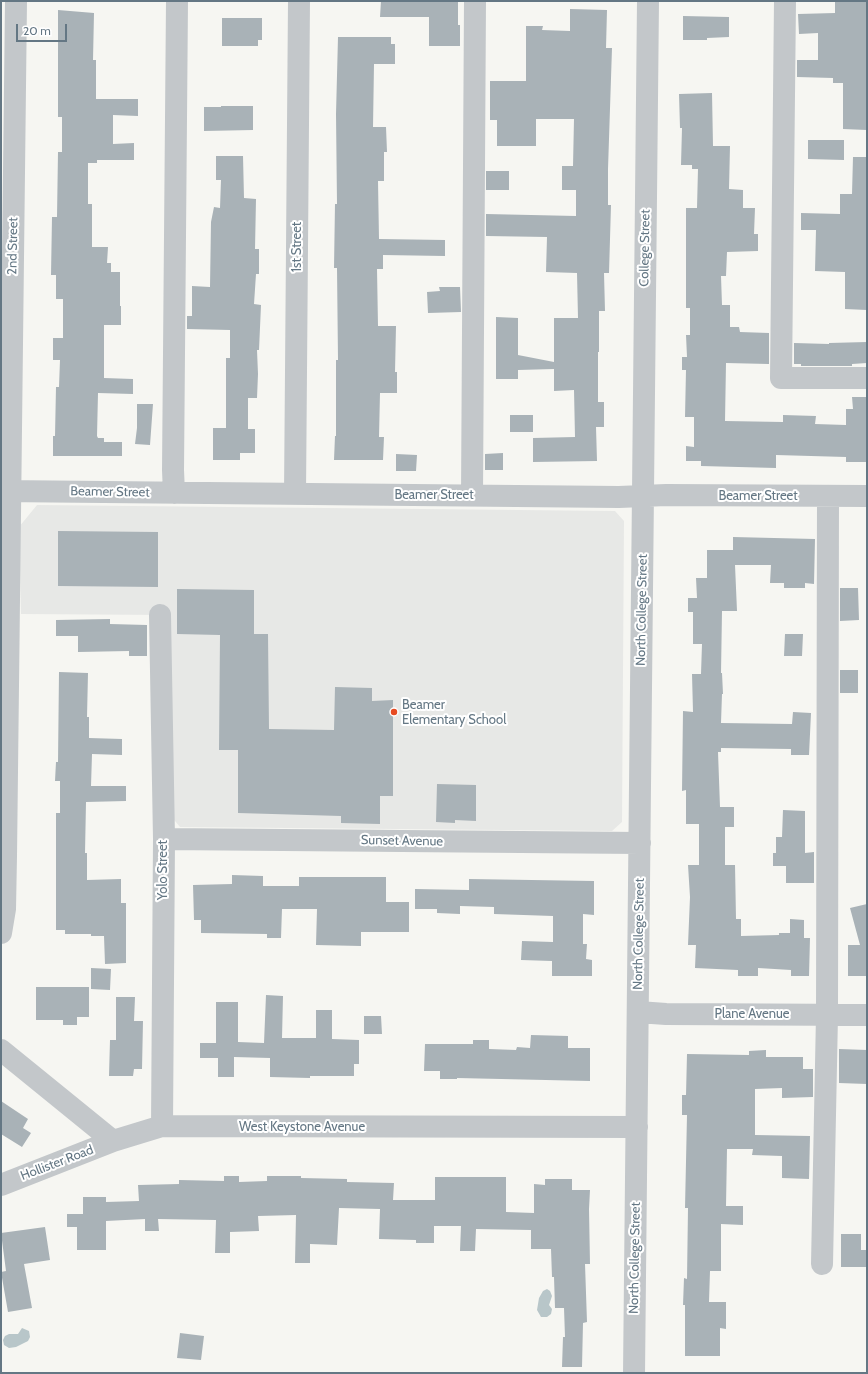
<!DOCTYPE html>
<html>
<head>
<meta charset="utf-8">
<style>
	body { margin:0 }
	#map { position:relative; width:868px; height:1374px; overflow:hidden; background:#f6f6f2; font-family:Cabin,sans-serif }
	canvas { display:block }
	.frame { position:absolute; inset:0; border:2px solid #647784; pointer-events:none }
	.scale { position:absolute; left:16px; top:24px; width:51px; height:18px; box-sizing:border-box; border:2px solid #647784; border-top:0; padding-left:5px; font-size:12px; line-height:14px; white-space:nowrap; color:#647784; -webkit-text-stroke:3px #fff; paint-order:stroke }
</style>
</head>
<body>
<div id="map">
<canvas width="868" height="1374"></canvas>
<div class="frame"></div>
<div class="scale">20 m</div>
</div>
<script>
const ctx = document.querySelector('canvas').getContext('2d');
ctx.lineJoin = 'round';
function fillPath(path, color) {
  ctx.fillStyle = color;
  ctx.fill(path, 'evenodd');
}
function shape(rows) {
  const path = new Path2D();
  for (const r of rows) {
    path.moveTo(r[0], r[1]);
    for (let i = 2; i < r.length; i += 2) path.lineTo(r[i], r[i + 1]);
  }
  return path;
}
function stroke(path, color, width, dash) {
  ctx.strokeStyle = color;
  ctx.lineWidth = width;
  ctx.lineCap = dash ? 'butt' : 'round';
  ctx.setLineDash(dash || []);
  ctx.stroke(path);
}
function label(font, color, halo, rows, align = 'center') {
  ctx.font = font + ' Cabin,sans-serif';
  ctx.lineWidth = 4;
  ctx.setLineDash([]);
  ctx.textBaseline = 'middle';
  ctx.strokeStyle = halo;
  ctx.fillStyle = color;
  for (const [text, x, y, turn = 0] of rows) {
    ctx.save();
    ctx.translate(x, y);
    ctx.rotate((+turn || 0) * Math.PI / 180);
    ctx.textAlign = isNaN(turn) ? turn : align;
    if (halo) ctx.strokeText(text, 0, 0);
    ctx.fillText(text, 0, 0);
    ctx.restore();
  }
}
const built = shape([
	[37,505,615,511,624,521,622,822,612,831,180,827,165,809,167,615,21,614,19,527]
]);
const water = shape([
	[547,1289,550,1291,552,1296,549,1305,552,1309,551,1314,547,1317,541,1317,537,1310,539,1298,543,1291],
	[22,1328,29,1331,30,1337,28,1341,16,1347,9,1348,4,1345,3,1340,5,1336,9,1334,18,1334]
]);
const building = shape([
	[381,1,458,1,458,25,460,25,460,46,429,46,429,17,380,17],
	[835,1,867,1,867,130,843,129,843,83,833,83,833,78,797,77,797,60,818,60,818,33,799,34,798,14,835,13],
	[570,9,607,10,606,48,612,48,608,169,608,205,611,205,609,273,604,273,605,311,599,311,599,352,598,352,598,402,604,402,604,427,596,427,597,461,533,462,533,438,575,437,574,390,554,391,554,369,518,370,518,379,496,379,496,317,518,318,518,355,554,362,554,318,578,318,577,273,546,272,547,237,486,236,486,214,576,216,576,190,562,190,562,166,573,166,574,119,536,119,536,146,497,146,497,120,490,120,490,81,526,81,526,26,543,26,542,30,570,31],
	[58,10,94,13,93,60,96,60,96,99,138,99,138,116,113,115,113,144,134,143,134,160,97,160,97,163,88,163,88,204,92,204,92,247,108,247,107,263,111,263,111,272,120,272,120,306,121,306,121,325,104,325,104,378,133,379,133,394,98,393,97,436,98,438,104,438,104,442,122,442,122,456,53,456,53,436,55,436,56,387,59,387,60,360,53,360,53,338,63,338,63,299,56,299,56,275,51,275,52,217,57,217,58,152,62,152,62,117,58,117],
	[683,16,729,17,729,37,707,38,707,40,683,40],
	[222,18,262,18,262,40,258,40,258,46,222,46],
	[338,37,391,37,391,44,395,44,395,64,374,64,373,127,386,127,387,152,384,152,384,181,378,181,379,239,445,240,445,256,383,255,383,269,377,269,378,326,396,326,395,372,397,372,397,393,380,393,379,437,384,437,383,460,334,460,335,436,336,436,336,360,338,360,337,268,334,268,335,204,337,204,336,114],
	[712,93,713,146,730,146,729,189,743,190,743,208,755,208,754,234,758,234,758,251,727,252,726,276,721,276,722,305,730,305,730,327,739,327,740,332,769,333,769,364,726,363,725,421,783,422,783,415,816,416,815,424,846,425,846,409,853,409,852,397,867,397,867,462,846,462,846,457,776,455,776,468,701,466,701,461,686,461,686,446,694,447,694,417,685,417,686,370,682,370,682,357,687,357,686,335,690,335,690,308,686,308,686,208,697,208,698,169,692,169,692,165,681,165,682,128,680,128,679,94],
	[221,106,253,106,253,130,204,131,204,107,221,107],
	[808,140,844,140,844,160,808,159],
	[216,156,243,156,244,198,256,199,255,249,259,249,259,274,256,274,254,304,261,305,259,350,257,350,258,374,257,398,248,398,248,429,255,429,255,453,240,453,240,460,213,460,213,428,226,428,226,358,230,358,230,330,187,329,187,316,192,316,192,286,210,287,211,222,214,207,220,208,221,180,216,180],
	[853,157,867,157,867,310,845,309,845,272,815,271,816,230,801,230,801,213,840,214,840,194,852,194],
	[486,171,509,171,509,190,486,190],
	[439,287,460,287,461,312,428,313,427,292,440,291],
	[867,342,867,363,852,364,852,366,801,366,801,364,794,364,794,343,829,344,829,343],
	[137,404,153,404,150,445,135,444,137,428],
	[510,415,533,415,533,432,510,432],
	[503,453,503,470,485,470,485,454],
	[396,454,417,455,416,471,396,471],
	[58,531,158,532,158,587,58,586],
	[733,537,815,539,814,584,805,583,805,588,784,588,784,583,770,583,771,565,735,565,737,611,722,611,721,673,722,673,723,694,722,694,721,723,792,724,793,712,811,713,809,755,791,755,791,749,721,748,721,752,718,752,720,807,734,807,734,827,725,827,725,865,735,865,736,919,741,919,741,936,779,935,779,933,790,933,790,919,804,920,804,938,810,938,809,976,791,976,791,970,758,968,758,976,738,976,738,970,695,968,696,945,688,945,690,897,688,865,699,865,699,824,686,824,686,790,682,791,683,711,693,712,692,674,701,674,702,644,693,644,693,612,688,612,688,598,697,598,696,578,707,578,707,550,733,550],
	[840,588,858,588,859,620,840,621],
	[177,589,254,590,254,634,268,634,269,729,334,730,335,687,372,688,372,701,393,700,393,796,380,796,380,824,341,823,341,816,238,813,238,750,219,750,220,635,177,634],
	[110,619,110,624,147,625,147,656,129,656,129,651,78,652,78,636,56,636,56,620],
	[785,634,803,634,802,656,784,656],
	[840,670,858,670,858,693,840,693],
	[59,672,88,673,87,717,89,717,89,738,122,739,122,755,92,754,91,786,126,786,126,801,86,802,85,853,87,853,87,880,121,879,121,903,126,903,126,963,105,964,104,936,91,936,91,934,65,934,65,930,56,930,56,813,60,813,60,781,55,781,56,762,58,762],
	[437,784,476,785,476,821,455,820,455,823,436,822],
	[783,810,805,811,805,853,814,852,814,883,786,883,786,866,773,866,773,853,776,853,776,837,782,837],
	[232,875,263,876,263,886,299,886,299,877,386,877,386,902,409,902,409,932,361,932,361,946,316,945,317,909,282,909,281,938,267,938,267,934,201,933,201,920,194,920,193,885,232,884],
	[469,879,594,881,594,915,583,914,583,944,587,944,586,959,592,960,592,976,552,976,552,961,521,960,522,941,553,942,553,916,494,914,494,907,460,906,460,914,437,913,437,909,415,909,415,889,469,890],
	[867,904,867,976,848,976,848,945,860,945,850,908],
	[91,968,111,969,110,990,91,989],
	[36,987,89,987,89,1017,77,1017,77,1025,63,1025,63,1020,36,1020],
	[266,995,283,996,282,1038,316,1038,316,1010,332,1010,332,1039,359,1040,359,1064,354,1064,354,1076,310,1076,310,1078,270,1077,270,1058,234,1057,234,1077,218,1077,218,1058,200,1058,200,1043,216,1043,216,1002,238,1002,238,1042,264,1043],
	[116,997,135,997,134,1021,143,1021,142,1069,134,1069,133,1076,109,1076,110,1040,116,1040],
	[364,1016,381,1016,382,1034,364,1034],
	[531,1035,568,1036,568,1048,590,1048,590,1081,457,1078,457,1079,440,1079,440,1071,424,1071,425,1044,473,1044,473,1040,489,1040,489,1049,516,1050,517,1047,530,1048],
	[839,1049,867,1050,867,1084,839,1083],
	[766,1050,766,1057,803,1057,803,1069,813,1069,813,1097,782,1098,782,1088,755,1089,755,1135,810,1136,809,1179,782,1178,782,1156,752,1155,753,1149,727,1149,726,1206,743,1206,743,1225,721,1224,721,1271,710,1271,709,1302,726,1302,726,1329,720,1328,720,1356,685,1356,685,1305,683,1305,684,1278,687,1279,688,1208,685,1208,687,1115,682,1115,682,1095,686,1095,687,1054,749,1055,749,1051],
	[1,1101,28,1119,23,1128,31,1133,22,1147,1,1134],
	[224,1176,239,1176,239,1182,267,1181,267,1176,301,1176,301,1178,347,1179,347,1182,394,1183,393,1200,435,1200,435,1177,506,1177,506,1212,534,1213,534,1184,545,1185,545,1179,572,1179,572,1190,590,1190,589,1209,590,1264,585,1264,587,1322,583,1323,582,1367,562,1367,563,1337,565,1337,564,1308,555,1308,554,1277,552,1277,551,1249,531,1249,531,1230,476,1229,475,1251,460,1251,461,1226,434,1226,434,1243,416,1243,416,1240,379,1239,380,1209,339,1208,337,1245,310,1244,310,1263,295,1263,296,1215,258,1216,259,1231,230,1232,230,1253,215,1253,216,1220,158,1219,159,1231,145,1231,145,1219,106,1221,106,1250,77,1250,77,1227,67,1227,67,1214,83,1214,83,1197,106,1197,106,1202,139,1201,138,1185,179,1184,179,1180,224,1181],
	[45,1227,50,1260,24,1264,32,1308,8,1312,1,1272,6,1271,1,1233],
	[841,1234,861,1234,861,1250,867,1250,867,1267,841,1267],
	[180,1333,204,1336,201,1360,177,1358]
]);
const minor = shape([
	[785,1,781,378,867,378],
	[1,491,619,497,666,495,867,496],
	[174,493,173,470,177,1],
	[295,494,299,1],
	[472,495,475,1],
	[160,615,164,839,162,1126],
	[164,839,640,843],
	[1,933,5,909,6,856,16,1],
	[638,1012,666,1014,867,1015],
	[1,1050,113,1141,162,1126,637,1127],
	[1,1185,113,1141],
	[822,1264,827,1015,828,496],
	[634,1373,648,1]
]);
const markers = [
	[394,712,4,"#e74a21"]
];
const streetNames = [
	["2nd Street",13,246,-89],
	["1st Street",297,247,-90],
	["College Street",645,248,-89],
	["Beamer Street",110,492,1],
	["Beamer Street",434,495],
	["Beamer Street",758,496],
	["North College Street",642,610,-89],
	["Sunset Avenue",402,841,1],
	["Yolo Street",163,870,-90],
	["North College Street",639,934,-89],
	["Plane Avenue",752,1014],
	["West Keystone Avenue",302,1127],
	["Hollister Road",57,1163,-21],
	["North College Street",635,1258,-89]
];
const poiNames = [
	["Beamer",402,705],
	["Elementary School",402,720]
];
fillPath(built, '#e7e8e6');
fillPath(water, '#b8c6c9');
fillPath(building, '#a9b2b7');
stroke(minor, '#c3c7ca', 22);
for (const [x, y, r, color] of markers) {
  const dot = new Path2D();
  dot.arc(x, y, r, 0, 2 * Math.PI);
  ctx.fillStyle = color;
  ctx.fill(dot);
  stroke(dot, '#fff', 1.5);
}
label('13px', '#647784', '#fff', streetNames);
label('13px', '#647784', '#fff', poiNames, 'left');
</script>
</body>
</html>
